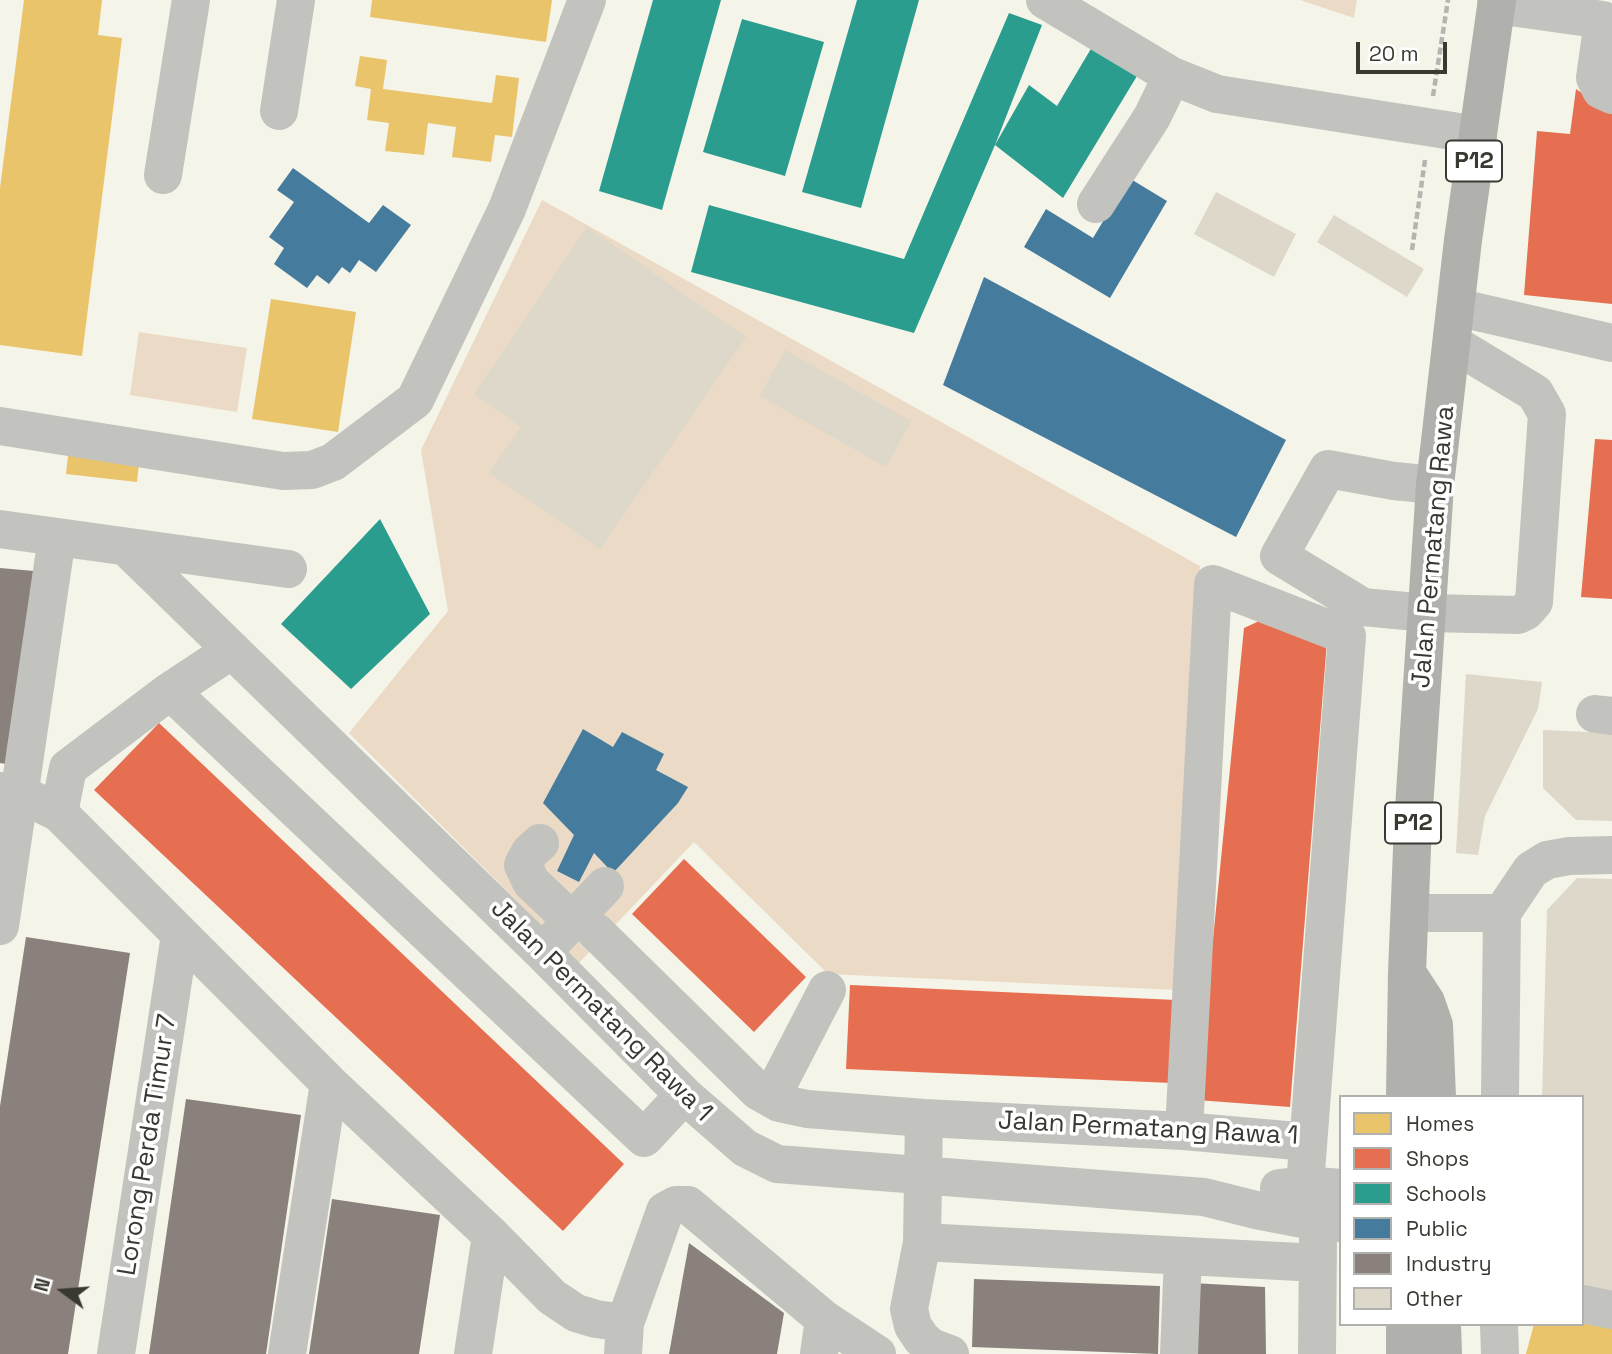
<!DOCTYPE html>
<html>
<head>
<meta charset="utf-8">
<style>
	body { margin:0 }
	#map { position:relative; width:1612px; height:1354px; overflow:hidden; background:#f5f4e8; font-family:"Space Grotesk",sans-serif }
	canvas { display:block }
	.legend { position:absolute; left:1339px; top:1095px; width:245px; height:231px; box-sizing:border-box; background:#fff; border:2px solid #b0b0ad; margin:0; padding:9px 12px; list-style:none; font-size:21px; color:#3a3931 }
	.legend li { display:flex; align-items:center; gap:14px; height:35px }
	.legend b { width:35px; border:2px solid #b0b0ad }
	.north { position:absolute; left:28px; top:1256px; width:70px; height:70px; -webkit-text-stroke:5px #fff; paint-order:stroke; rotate:286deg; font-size:19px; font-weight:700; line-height:28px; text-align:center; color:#3a3931 }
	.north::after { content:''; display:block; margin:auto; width:24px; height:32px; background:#3a3931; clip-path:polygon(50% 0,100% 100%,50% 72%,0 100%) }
	.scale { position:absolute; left:1356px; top:42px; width:91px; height:32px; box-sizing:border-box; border:4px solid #3a3931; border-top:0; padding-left:9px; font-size:21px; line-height:24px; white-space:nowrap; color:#3a3931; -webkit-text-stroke:5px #fff; paint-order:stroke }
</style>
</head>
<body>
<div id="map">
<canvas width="1612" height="1354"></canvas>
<ul class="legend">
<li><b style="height:19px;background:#e9c46a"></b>Homes</li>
<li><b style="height:19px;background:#e76f51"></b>Shops</li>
<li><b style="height:19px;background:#2a9d8f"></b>Schools</li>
<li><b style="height:19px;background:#457b9d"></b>Public</li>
<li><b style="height:19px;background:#8a817c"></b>Industry</li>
<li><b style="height:19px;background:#ddd8ca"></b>Other</li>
</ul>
<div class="north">N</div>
<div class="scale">20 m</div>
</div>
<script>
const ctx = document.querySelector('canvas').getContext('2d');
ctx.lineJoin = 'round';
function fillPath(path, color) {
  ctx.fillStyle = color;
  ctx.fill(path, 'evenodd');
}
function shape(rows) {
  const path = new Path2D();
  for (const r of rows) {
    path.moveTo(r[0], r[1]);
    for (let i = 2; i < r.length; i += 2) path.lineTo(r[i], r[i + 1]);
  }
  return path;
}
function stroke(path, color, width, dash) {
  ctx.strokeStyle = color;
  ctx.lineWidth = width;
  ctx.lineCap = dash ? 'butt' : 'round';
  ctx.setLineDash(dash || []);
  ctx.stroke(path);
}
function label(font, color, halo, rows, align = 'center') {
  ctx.font = font + ' "Space Grotesk",sans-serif';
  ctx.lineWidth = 7;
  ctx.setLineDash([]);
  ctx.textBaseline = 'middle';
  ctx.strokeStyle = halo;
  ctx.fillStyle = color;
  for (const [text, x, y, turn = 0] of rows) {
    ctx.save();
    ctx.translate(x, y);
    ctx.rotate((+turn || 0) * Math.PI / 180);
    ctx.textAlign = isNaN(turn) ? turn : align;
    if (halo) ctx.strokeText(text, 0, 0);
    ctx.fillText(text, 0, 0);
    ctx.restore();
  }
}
const green = shape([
	[1300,0,1357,0,1354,18],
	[542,200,1200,566,1177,990,828,974,694,842,579,963,349,733,448,611,421,450],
	[139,332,247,348,237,412,130,395]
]);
const homes = shape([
	[24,0,102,0,98,35,122,38,82,356,0,345,0,188],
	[372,0,552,0,546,42,370,17],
	[360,56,387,60,383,89,492,103,496,75,519,78,512,137,495,135,491,162,452,157,456,127,428,123,424,155,385,151,389,123,367,120,371,89,355,86],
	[271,299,356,312,338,432,252,419],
	[69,446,140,454,137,482,66,474],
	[1582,1319,1612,1327,1612,1354,1526,1354,1534,1324,1582,1324]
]);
const shops = shape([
	[1576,89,1612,114,1612,304,1524,295,1537,131,1570,134],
	[1595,439,1612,440,1612,599,1581,597],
	[1270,616,1327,641,1290,1107,1197,1100,1244,628],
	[159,723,624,1164,563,1231,94,790],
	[684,859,806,977,754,1032,632,914],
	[850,985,1176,1000,1172,1083,846,1069]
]);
const schools = shape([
	[653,0,721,0,662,210,599,191],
	[857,0,919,0,861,208,802,192],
	[1009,13,1042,25,995,145,914,333,691,272,709,205,904,259],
	[742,19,824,42,785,176,703,152],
	[1092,47,1137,76,1063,198,995,145,1029,85,1057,106],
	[380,519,430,614,351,689,281,624]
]);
const public = shape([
	[293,168,369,223,383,205,411,225,376,272,359,260,350,273,342,267,329,284,317,275,307,288,274,264,284,248,269,237,294,202,277,190],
	[1129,178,1167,201,1110,298,1024,247,1046,209,1093,238],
	[984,277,1286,440,1236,537,943,385],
	[583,729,613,747,622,732,664,754,656,770,688,787,678,803,613,873,594,853,579,882,557,871,574,835,543,803]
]);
const industry = shape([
	[0,568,34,571,6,764,0,763],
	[26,937,130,953,68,1354,0,1354,0,1106],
	[186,1099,301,1115,266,1354,149,1354],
	[332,1199,440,1215,419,1354,309,1354],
	[689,1243,784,1313,777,1354,669,1354],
	[974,1279,1160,1286,1158,1354,972,1347],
	[1192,1283,1265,1287,1266,1354,1195,1354]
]);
const building = shape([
	[1216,192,1296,234,1274,277,1194,234],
	[1334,215,1424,269,1407,297,1317,242],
	[587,227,746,337,600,549,489,473,521,427,474,394],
	[785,350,911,421,886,467,760,396],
	[1466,674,1542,682,1538,709,1485,816,1478,855,1456,853],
	[1543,730,1612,733,1612,821,1576,820,1543,788],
	[1577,878,1612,879,1612,1296,1582,1288,1582,1097,1542,1097,1547,910]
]);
const path = shape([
	[1433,96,1448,0],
	[1412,250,1425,160]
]);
const minor = shape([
	[1045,0,1172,76,1217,94,1478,135],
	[1496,5,1603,20,1595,78,1601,90,1612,95],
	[279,111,296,0],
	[163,175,191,0],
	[1096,204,1152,117,1172,76],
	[1456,307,1612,343],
	[0,426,283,471,312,470,333,462,415,400,507,209,587,0],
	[1435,485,1394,481,1328,469,1279,556,1363,607,1427,613,1518,615,1526,611,1534,602,1547,414,1535,393,1452,343],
	[0,529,288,569],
	[126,547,542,952,684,1095,745,1148,777,1164,1204,1197,1256,1210,1318,1222,1341,1223],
	[170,691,644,1138,684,1095],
	[1595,714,1612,716],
	[0,791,19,793,59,813,329,1083,491,1235,552,1297,576,1313,596,1319,625,1323],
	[59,813,68,768,170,691,232,650],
	[540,843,530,852,523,865,531,882,572,921],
	[1410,913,1502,913],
	[0,926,57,537],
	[596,932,758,1091,779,1103,807,1109,924,1118,1184,1131,1308,1142],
	[553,941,605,886],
	[1500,1097,1502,913,1531,870,1547,860,1569,856,1612,855],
	[771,1098,827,990],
	[924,1118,922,1242,909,1309,913,1326,921,1338,931,1347,950,1354],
	[1184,1131,1213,584,1347,636,1305,1185],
	[1279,1188,1305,1185,1341,1188],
	[922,1242,1318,1263],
	[1582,1304,1612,1310],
	[1499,1324,1500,1354],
	[116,1354,180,935],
	[287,1354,329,1083],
	[473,1354,491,1235],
	[623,1354,625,1323,659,1228,665,1211,676,1205,688,1205,824,1319,877,1354],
	[819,1354,824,1319],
	[1179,1354,1183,1256],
	[1317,1354,1318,1237]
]);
const major = shape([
	[1409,976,1426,1002,1434,1025,1437,1097],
	[1405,1097,1407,973,1413,824,1435,485,1463,240,1497,0],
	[1405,1324,1405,1354],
	[1442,1324,1443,1354]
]);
const shields = [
	[1474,161,56],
	[1413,823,56]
];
const shieldNames = [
	["P12",1474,161],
	["P12",1413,823]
];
const streetNames = [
	["Jalan Permatang Rawa",1434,547,-85],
	["Jalan Permatang Rawa 1",601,1011,45],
	["Jalan Permatang Rawa 1",1148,1129,3],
	["Lorong Perda Timur 7",148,1145,-81]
];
fillPath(green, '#ebdac5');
fillPath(homes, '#e9c46a');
fillPath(shops, '#e76f51');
fillPath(schools, '#2a9d8f');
fillPath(public, '#457b9d');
fillPath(industry, '#8a817c');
fillPath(building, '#ddd8ca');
stroke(path, '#b4b5b0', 4.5, [7, 3.5]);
stroke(minor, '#c2c3be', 38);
stroke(major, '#b0b1ac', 38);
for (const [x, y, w] of shields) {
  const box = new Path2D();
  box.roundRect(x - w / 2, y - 20.5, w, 41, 5);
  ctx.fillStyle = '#fff';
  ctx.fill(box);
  stroke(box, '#3a3931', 2);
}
label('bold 24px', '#3a3931', null, shieldNames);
label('26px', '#3a3931', '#fff', streetNames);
</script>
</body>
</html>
